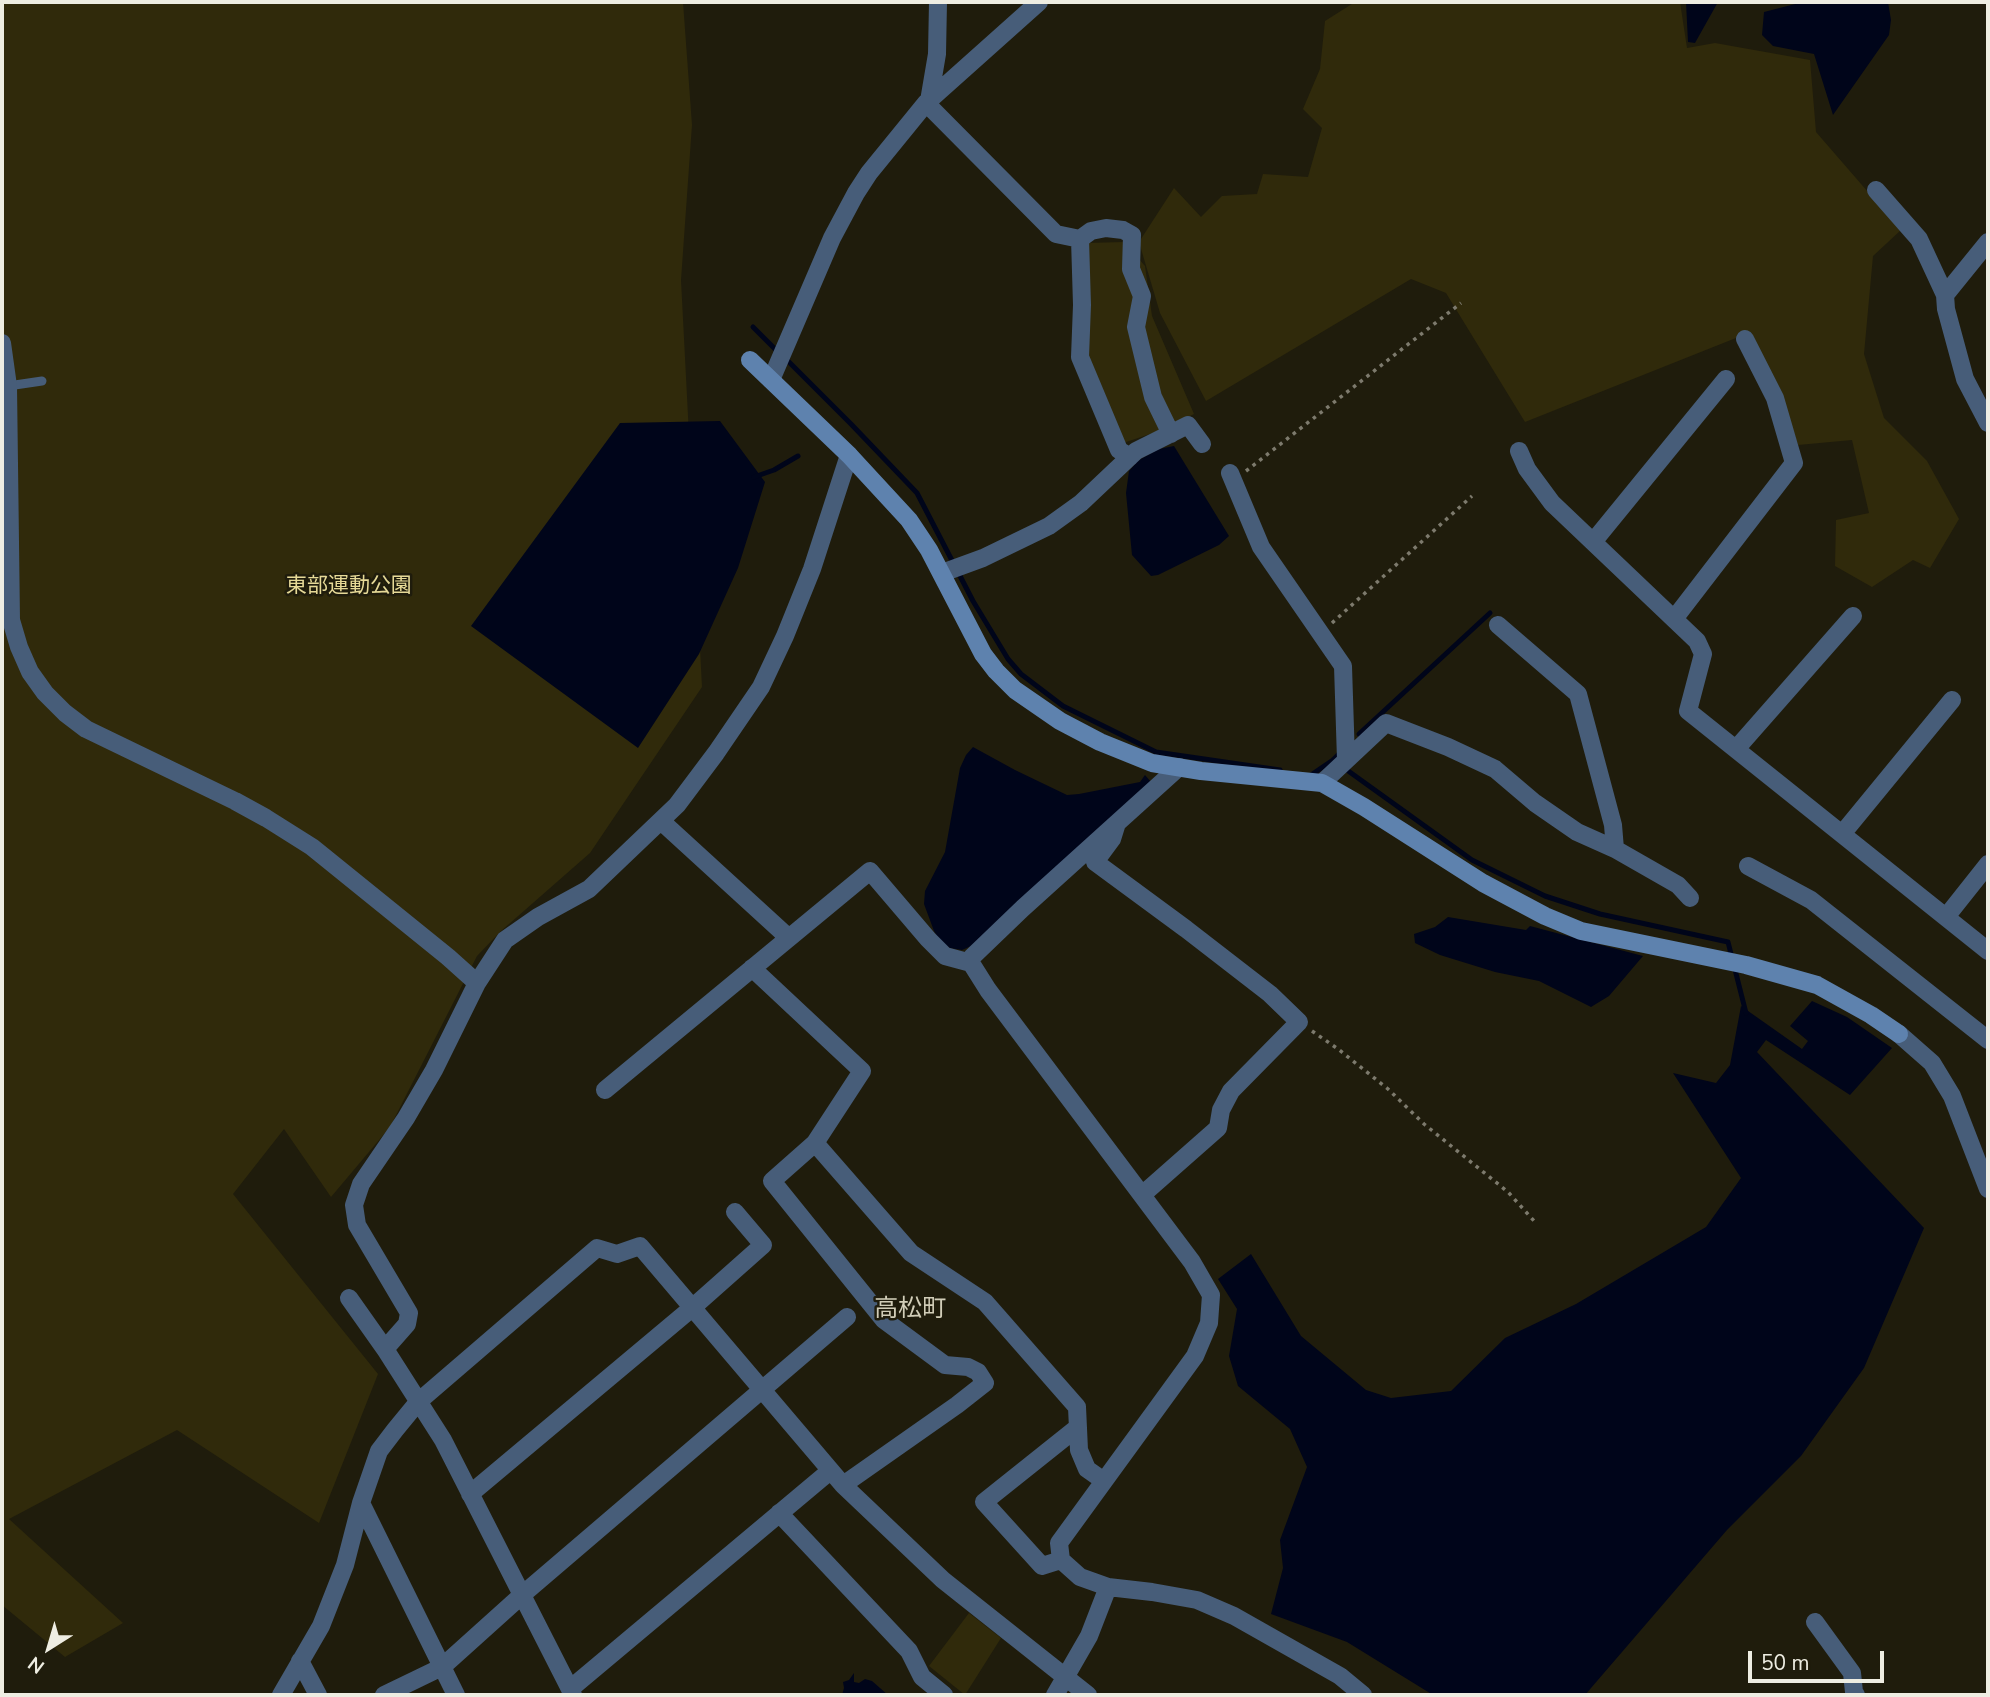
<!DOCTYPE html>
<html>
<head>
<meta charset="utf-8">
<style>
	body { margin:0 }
	#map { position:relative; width:1990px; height:1697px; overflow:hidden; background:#1f1c0c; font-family:"Nunito Sans",sans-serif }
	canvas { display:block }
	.frame { position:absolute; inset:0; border:4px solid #eeede2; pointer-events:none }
	.north { position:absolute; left:14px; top:1613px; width:70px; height:70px; -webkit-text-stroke:5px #1f1c0c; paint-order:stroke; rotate:217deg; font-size:19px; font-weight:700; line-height:28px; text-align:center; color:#eeede2 }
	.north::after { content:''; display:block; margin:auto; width:24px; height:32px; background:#eeede2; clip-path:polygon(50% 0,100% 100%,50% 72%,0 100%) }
	.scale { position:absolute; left:1748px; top:1651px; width:136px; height:32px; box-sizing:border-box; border:4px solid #eeede2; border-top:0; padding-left:9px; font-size:21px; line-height:24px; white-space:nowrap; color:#eeede2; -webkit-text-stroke:5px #1f1c0c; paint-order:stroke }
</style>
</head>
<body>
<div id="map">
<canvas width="1990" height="1697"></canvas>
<div class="frame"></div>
<div class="north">N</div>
<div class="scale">50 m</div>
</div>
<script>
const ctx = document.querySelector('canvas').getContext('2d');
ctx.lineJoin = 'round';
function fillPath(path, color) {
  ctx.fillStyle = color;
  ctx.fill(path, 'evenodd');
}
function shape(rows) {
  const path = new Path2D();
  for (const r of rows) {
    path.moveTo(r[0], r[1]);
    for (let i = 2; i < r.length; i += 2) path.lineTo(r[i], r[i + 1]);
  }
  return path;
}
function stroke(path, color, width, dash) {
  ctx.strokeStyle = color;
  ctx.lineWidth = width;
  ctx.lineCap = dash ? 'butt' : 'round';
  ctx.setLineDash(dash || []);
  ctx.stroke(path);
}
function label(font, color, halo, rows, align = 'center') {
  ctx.font = font + ' "Nunito Sans","Noto Sans JP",sans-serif';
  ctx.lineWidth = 5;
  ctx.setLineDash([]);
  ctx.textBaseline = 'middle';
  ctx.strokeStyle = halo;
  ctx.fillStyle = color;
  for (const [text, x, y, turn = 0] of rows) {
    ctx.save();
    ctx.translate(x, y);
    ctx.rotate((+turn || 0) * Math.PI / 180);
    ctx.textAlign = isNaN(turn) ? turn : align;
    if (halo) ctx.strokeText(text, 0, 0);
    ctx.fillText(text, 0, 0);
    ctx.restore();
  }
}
const green = shape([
	[2,2,683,2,692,125,681,280,702,687,590,853,501,931,477,956,390,1127,331,1197,284,1129,233,1194,378,1374,319,1523,177,1430,9,1519,123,1623,65,1657,2,1605],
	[1355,2,1680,2,1687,48,1715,43,1810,60,1816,132,1901,230,1873,256,1864,354,1884,418,1927,461,1959,519,1930,568,1913,560,1872,587,1835,566,1836,520,1869,513,1852,440,1798,445,1784,402,1751,332,1525,422,1446,293,1411,279,1206,401,1160,313,1139,242,1174,188,1201,217,1222,196,1257,194,1263,174,1308,177,1322,128,1303,109,1320,69,1325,21],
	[1124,242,1145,266,1152,316,1194,414,1159,431,1120,444,1086,359,1086,243],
	[969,1613,1001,1638,965,1695,929,1666]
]);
const water = shape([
	[1686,2,1718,2,1695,43,1688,42],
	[1803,2,1888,2,1891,20,1889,35,1833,115,1814,54,1773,46,1762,35,1764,12],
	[720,421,765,482,738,568,699,654,638,748,471,626,620,423],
	[1174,446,1229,536,1219,545,1158,575,1151,576,1132,555,1126,493,1129,471,1139,460,1159,449],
	[973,747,1015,770,1067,795,1079,794,1140,782,1145,775,1151,782,971,946,962,950,950,948,941,942,934,931,924,904,925,891,945,852,960,768,966,755],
	[1448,917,1526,930,1530,926,1643,956,1609,996,1591,1007,1539,981,1495,972,1440,955,1415,943,1414,934,1435,927],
	[1812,1001,1847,1017,1892,1048,1850,1095,1766,1040,1757,1052,1924,1228,1864,1368,1801,1456,1727,1530,1585,1695,1433,1695,1347,1642,1271,1614,1283,1568,1280,1540,1307,1467,1290,1429,1238,1386,1229,1356,1237,1309,1218,1279,1251,1254,1301,1336,1366,1390,1391,1398,1451,1391,1505,1338,1576,1304,1706,1227,1741,1178,1673,1073,1716,1083,1730,1065,1741,1006,1802,1049,1808,1041,1790,1026],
	[854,1673,854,1682,859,1683,865,1679,872,1681,888,1695,842,1695,844,1688,843,1682,849,1680]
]);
const stream = shape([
	[753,327,778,352],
	[785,358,851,424,917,493,973,601,1008,659,1021,674,1063,706,1156,752,1280,770],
	[754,477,774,470,798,456],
	[1359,734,1490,613],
	[1333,760,1472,860,1545,896,1600,914,1728,942,1746,1013],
	[1311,775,1333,760,1339,754]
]);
const path = shape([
	[1246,471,1461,303],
	[1332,623,1472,496],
	[1312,1031,1338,1049,1388,1089,1424,1124,1508,1192,1535,1222]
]);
const lane = shape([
	[8,386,42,381]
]);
const street = shape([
	[929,101,937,54,938,2],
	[926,103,1056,234,1080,239,1091,231,1106,228,1123,230,1132,235,1131,269,1142,296,1136,327,1153,397,1171,434],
	[1876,190,1919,239,1945,295],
	[1080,239,1082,305,1080,357,1119,450,1130,457],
	[1988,242,1945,295,1946,309,1965,379,1988,423],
	[2,343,8,386,11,620,19,647,30,672,45,693,65,713,86,729,235,801,266,818,312,847,448,957,477,983],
	[771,380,832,238,856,193,869,173,926,103,1039,2],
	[1519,451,1527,469,1552,503,1697,641,1703,654,1688,711,1988,951],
	[1230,473,1261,547,1343,666,1346,760],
	[1593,542,1726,379],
	[942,573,983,558,1049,526,1081,503,1136,451,1188,425,1202,444],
	[1674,619,1794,463,1775,398,1745,339],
	[1498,625,1578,694,1613,825,1615,849],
	[1736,749,1853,616],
	[1322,783,1386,723,1448,747,1495,769,1535,803,1577,832,1615,849,1678,885,1690,898],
	[661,821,789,938],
	[1117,823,1112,839,1095,862,1186,929,1270,994,1299,1022,1231,1091,1221,1110,1218,1128,1142,1195],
	[1842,834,1952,700],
	[1748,866,1811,900,1988,1040],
	[1946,917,1988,864],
	[971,963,972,957,1023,908,1179,767],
	[752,968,862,1071,815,1143,911,1253,985,1302,1077,1407,1079,1450,1087,1469,1104,1481],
	[1899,1034,1932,1063,1952,1096,1988,1189],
	[605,1090,870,871,928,939,945,956,971,963,988,990,1192,1262,1211,1295,1209,1323,1195,1356,1059,1543,1061,1560,1080,1577,1108,1587],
	[815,1143,772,1181,884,1320,945,1365,968,1367,978,1372,985,1383,957,1405,843,1485],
	[349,1298,385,1349,443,1440,573,1695],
	[385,1349,407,1324,409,1313,357,1225,354,1205,361,1184,406,1118,434,1070,477,983,505,940,538,917,589,889,677,805,716,753,761,687,785,636,812,569,849,455],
	[470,1494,692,1308,763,1245,735,1212],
	[361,1503,456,1695],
	[779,1513,909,1651,922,1677,944,1695],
	[1061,1560,1042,1566,984,1502,1078,1427],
	[1815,1622,1852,1673,1854,1692,1856,1695],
	[300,1661,318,1695],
	[570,1689,830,1471],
	[281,1695,321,1626,345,1565,361,1503,379,1451,395,1430,418,1402,597,1248,617,1254,640,1246,843,1485,943,1580,1088,1695],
	[384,1695,442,1667,522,1595,847,1317],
	[1055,1695,1089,1636,1108,1587,1152,1592,1197,1600,1234,1616,1340,1676,1363,1695]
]);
const secondary = shape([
	[750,360,849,455,909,520,929,550,983,654,996,671,1015,690,1060,721,1100,742,1152,763,1201,771,1322,783,1364,807,1483,883,1545,916,1581,931,1746,965,1817,985,1871,1015,1899,1034]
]);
const parkNames = [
	["東部運動公園",349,587]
];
const quarterNames = [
	["高松町",910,1310]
];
fillPath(green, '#302a0b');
fillPath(water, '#00051a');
stroke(stream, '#00051a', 5);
stroke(path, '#7d7a6d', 3.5, [3.5, 5]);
stroke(lane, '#475d79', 9);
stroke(street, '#475d79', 18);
stroke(secondary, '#5e82ae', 18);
label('21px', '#e6d997', '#1f1c0c', parkNames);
label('24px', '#d1cdb8', '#1f1c0c', quarterNames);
</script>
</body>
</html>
